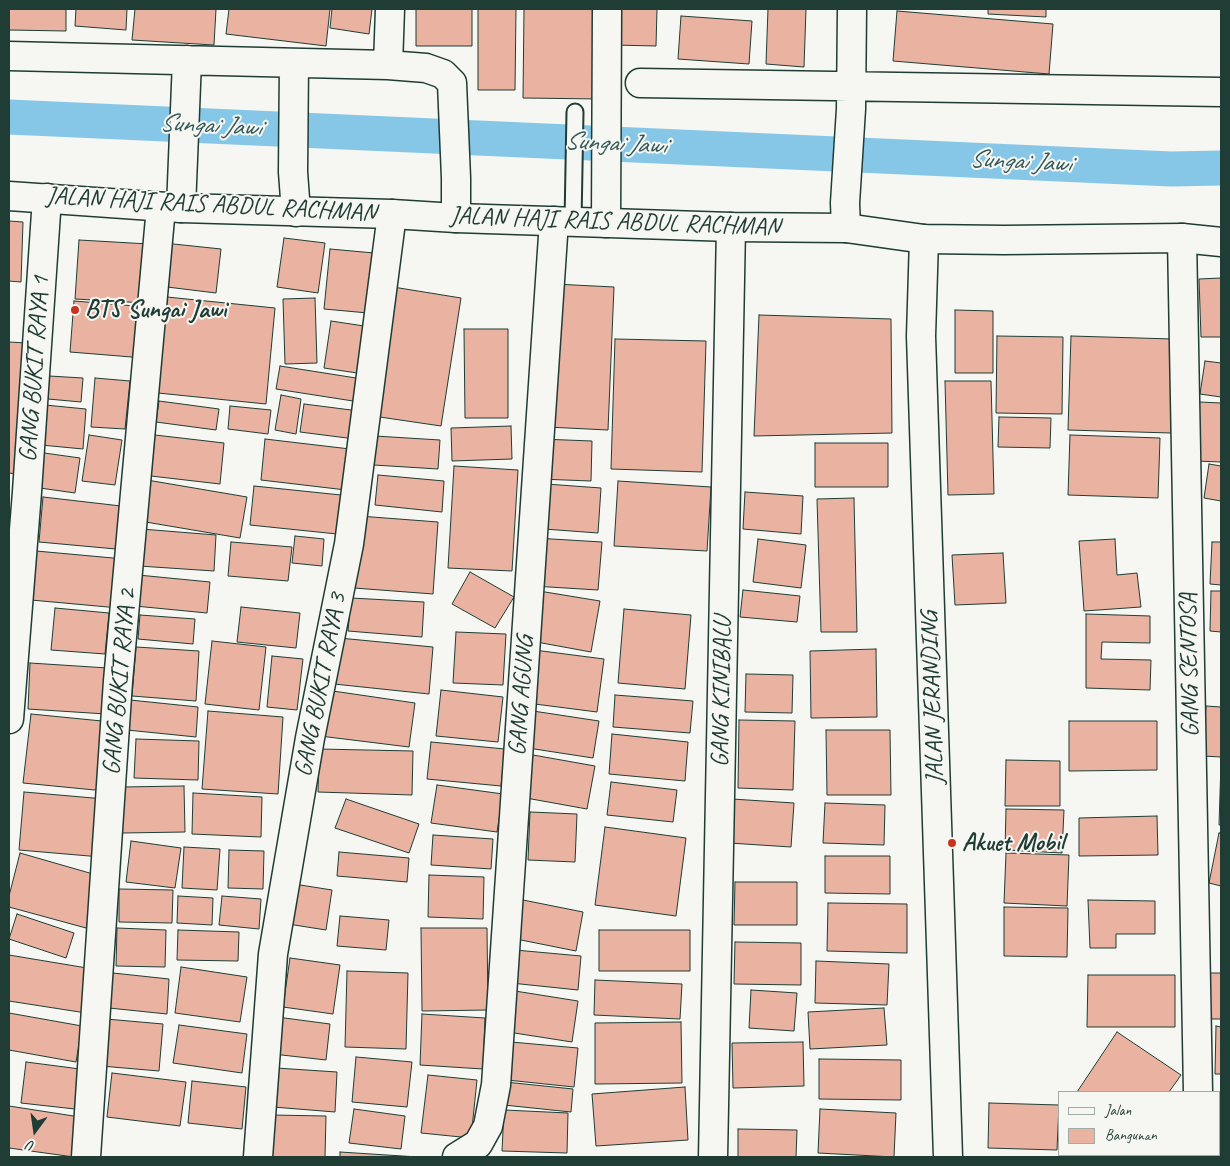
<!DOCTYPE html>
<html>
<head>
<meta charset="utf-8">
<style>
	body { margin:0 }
	#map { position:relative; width:1230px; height:1166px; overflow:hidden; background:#f6f6f2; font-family:Caveat,sans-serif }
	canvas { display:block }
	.frame { position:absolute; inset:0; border:10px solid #1f3d34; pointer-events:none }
	.legend { position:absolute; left:1058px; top:1091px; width:162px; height:65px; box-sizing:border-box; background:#f6f6f2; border:1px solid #a0aca6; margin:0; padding:6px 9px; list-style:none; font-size:15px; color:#1f3d34 }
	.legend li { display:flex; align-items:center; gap:10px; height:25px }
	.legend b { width:25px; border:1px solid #a0aca6 }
	.north { position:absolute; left:10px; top:1106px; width:50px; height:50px; -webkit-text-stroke:4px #f6f6f2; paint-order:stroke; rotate:194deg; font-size:14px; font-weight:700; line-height:20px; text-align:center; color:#1f3d34 }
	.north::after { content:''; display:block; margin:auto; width:18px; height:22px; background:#1f3d34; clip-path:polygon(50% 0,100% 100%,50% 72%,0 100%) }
</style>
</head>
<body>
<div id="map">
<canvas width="1230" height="1166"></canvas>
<div class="frame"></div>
<ul class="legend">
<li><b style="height:6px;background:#f6f6f2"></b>Jalan</li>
<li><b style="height:14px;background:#eab2a0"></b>Bangunan</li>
</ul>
<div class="north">U</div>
</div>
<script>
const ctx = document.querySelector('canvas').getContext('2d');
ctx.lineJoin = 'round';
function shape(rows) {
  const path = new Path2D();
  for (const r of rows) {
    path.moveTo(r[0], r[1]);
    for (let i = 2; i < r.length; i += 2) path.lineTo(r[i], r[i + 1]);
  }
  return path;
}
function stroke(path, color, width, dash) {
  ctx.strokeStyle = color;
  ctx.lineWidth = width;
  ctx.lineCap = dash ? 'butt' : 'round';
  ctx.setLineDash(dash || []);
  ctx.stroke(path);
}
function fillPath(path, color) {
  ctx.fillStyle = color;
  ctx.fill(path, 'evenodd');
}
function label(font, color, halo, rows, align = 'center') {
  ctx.font = font + ' Caveat,sans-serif';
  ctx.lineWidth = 4;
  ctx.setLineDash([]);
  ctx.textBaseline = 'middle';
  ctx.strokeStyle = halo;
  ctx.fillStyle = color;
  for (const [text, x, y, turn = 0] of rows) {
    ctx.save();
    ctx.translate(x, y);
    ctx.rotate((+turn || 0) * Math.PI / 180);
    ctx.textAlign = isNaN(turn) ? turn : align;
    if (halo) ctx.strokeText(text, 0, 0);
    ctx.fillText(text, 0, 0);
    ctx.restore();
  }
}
const canal = shape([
	[9,117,1171,169,1221,168]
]);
const building = shape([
	[9,9,66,9,66,31,9,30,9,9],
	[76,9,127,9,126,30,75,26,76,9],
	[135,9,216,9,214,45,132,40,135,9],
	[229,9,330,9,326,46,226,34,229,9],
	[332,9,372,9,369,34,330,28,332,9],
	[416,9,472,9,472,46,416,46,416,9],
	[478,9,516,9,515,90,478,90,478,9],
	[524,9,602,9,601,99,523,98,524,9],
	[614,9,657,9,656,46,613,45,614,9],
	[768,9,806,9,804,67,766,64,768,9],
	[988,9,1046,9,1046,17,988,14,988,9],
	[897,11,1053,24,1049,74,893,61,897,11],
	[681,16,752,21,749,64,678,59,681,16],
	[9,221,23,222,21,282,9,281,9,221],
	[284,238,325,243,318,293,277,287,284,238],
	[79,240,149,244,146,303,75,299,79,240],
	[164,243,221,249,216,293,159,286,164,243],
	[330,249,374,253,368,313,324,309,330,249],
	[1221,278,1221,337,1201,337,1199,279,1221,278],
	[554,284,614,287,608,430,547,427,554,284],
	[393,287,461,298,441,426,373,416,393,287],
	[167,297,275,308,266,404,158,393,167,297],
	[315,298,317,363,285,364,283,299,315,298],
	[74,301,147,307,144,358,70,352,74,301],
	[955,310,993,311,993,373,955,373,955,310],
	[759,315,891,319,892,433,754,436,759,315],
	[331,321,364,326,357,373,324,368,331,321],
	[464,329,508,329,508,418,465,418,464,329],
	[997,336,1063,337,1062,414,996,413,997,336],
	[1071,336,1173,339,1171,433,1068,430,1071,336],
	[615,339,706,341,702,472,611,469,615,339],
	[9,342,26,343,17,474,9,473,9,342],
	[1205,361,1221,363,1221,397,1200,394,1205,361],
	[280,366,356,378,353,401,276,389,280,366],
	[49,376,83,378,81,402,48,399,49,376],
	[95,378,130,381,125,429,91,427,95,378],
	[945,381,991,381,994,494,948,495,945,381],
	[281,395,301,399,296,434,275,430,281,395],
	[159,401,219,409,216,430,156,422,159,401],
	[1199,402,1221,403,1221,462,1196,461,1199,402],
	[304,404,359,411,355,439,300,432,304,404],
	[45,405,86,409,83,449,41,445,45,405],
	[230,406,271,410,268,434,228,429,230,406],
	[999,417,1051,418,1050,448,998,447,999,417],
	[511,426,512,459,452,461,451,428,511,426],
	[89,435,122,440,115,485,82,481,89,435],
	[155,435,224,443,220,484,151,476,155,435],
	[1070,435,1160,438,1158,498,1068,495,1070,435],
	[375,436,440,440,438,469,374,465,375,436],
	[265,439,350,449,346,490,261,480,265,439],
	[540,439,592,441,591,481,539,479,540,439],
	[815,443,888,443,888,487,815,487,815,443],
	[37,452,80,458,75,493,33,487,37,452],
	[1209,464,1221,466,1221,501,1204,498,1209,464],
	[454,466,518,470,512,571,448,568,454,466],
	[378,475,444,481,442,512,375,505,378,475],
	[141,479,247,497,240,538,134,520,141,479],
	[618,481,711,487,707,551,614,546,618,481],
	[546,484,601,488,598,533,544,529,546,484],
	[254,486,341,495,337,534,250,525,254,486],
	[745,492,803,496,801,534,743,529,745,492],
	[43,497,121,506,116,549,39,542,43,497],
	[854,498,857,632,821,632,817,499,854,498],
	[359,516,438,522,433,594,354,588,359,516],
	[141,529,216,535,214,571,139,566,141,529],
	[295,536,324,539,322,566,292,563,295,536],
	[535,538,602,542,598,590,533,586,535,538],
	[758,539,806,545,801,588,753,582,758,539],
	[1115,539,1117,575,1137,573,1141,607,1084,611,1079,541,1115,539],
	[231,542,292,547,288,581,228,576,231,542],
	[1212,542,1221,542,1221,585,1210,584,1212,542],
	[36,551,124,559,119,608,31,600,36,551],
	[1003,553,1006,603,955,605,952,555,1003,553],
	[470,572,514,597,495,628,452,604,470,572],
	[138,575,210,582,207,613,135,606,138,575],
	[743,590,800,596,797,622,740,617,743,590],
	[539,591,600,601,591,652,531,641,539,591],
	[1211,591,1221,591,1221,632,1210,631,1211,591],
	[351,598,424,602,422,637,348,631,351,598],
	[241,607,300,613,296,648,237,642,241,607],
	[55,608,109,613,105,654,51,650,55,608],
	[624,609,691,615,685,689,618,683,624,609],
	[1086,614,1150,616,1150,643,1102,642,1101,659,1151,660,1150,690,1086,688,1086,614],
	[140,615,195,619,193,644,138,639,140,615],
	[456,632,506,634,503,685,453,683,456,632],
	[339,638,433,647,429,694,334,684,339,638],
	[212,641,266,647,259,710,205,704,212,641],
	[136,647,199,651,196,701,132,696,136,647],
	[876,649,877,717,811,718,810,651,876,649],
	[534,650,604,659,597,712,527,703,534,650],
	[272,656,303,659,297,710,267,707,272,656],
	[30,663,108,668,106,714,28,709,30,663],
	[746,674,793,675,792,713,745,712,746,674],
	[326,690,415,703,409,747,320,736,326,690],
	[441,690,503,697,498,742,436,736,441,690],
	[615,695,693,701,690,733,613,727,615,695],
	[130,700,198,707,196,737,127,730,130,700],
	[1206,706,1221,707,1221,757,1203,756,1206,706],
	[208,711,283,717,278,794,202,789,208,711],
	[533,711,599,721,593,758,528,748,533,711],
	[31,714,112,722,105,791,23,783,31,714],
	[739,720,795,721,793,790,738,788,739,720],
	[1069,721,1157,721,1157,770,1069,771,1069,721],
	[826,730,890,730,891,795,827,795,826,730],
	[612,734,688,742,685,781,609,774,612,734],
	[136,739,199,741,198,780,134,778,136,739],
	[431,742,505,749,501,786,427,779,431,742],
	[319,749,413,751,412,795,318,792,319,749],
	[533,755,595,766,587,809,526,798,533,755],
	[1006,760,1060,761,1060,806,1005,806,1006,760],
	[1221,763,1221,825,1219,825,1221,763],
	[611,782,677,790,673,822,607,815,611,782],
	[437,785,503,794,497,832,431,823,437,785],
	[184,786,185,832,122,833,122,787,184,786],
	[24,792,105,799,101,857,19,850,24,792],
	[193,793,262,797,261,837,192,834,193,793],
	[346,799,419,824,409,853,335,828,346,799],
	[732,799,794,803,791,847,729,843,732,799],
	[825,803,885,805,884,845,823,843,825,803],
	[1006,809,1064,810,1062,853,1005,850,1006,809],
	[530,812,577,814,575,862,528,860,530,812],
	[1157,816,1158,855,1079,856,1079,818,1157,816],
	[605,827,686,838,676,916,595,905,605,827],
	[1219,833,1221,833,1221,886,1209,883,1219,833],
	[433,835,493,839,491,869,431,865,433,835],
	[131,841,181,848,175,888,126,882,131,841],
	[184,847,220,849,217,890,182,888,184,847],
	[229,850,264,851,263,889,228,888,229,850],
	[339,852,409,858,407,882,337,876,339,852],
	[20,853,100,876,86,928,9,907,9,896,20,853],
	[1006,853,1069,855,1067,906,1004,903,1006,853],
	[825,856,890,856,890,894,825,893,825,856],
	[429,875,484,877,483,919,428,917,429,875],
	[735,882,797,882,797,925,734,925,735,882],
	[294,884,332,890,326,930,288,924,294,884],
	[119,889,173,890,172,923,119,922,119,889],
	[178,896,213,898,212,925,177,923,178,896],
	[222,896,261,899,259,929,219,925,222,896],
	[518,899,583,912,576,951,511,938,518,899],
	[1088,900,1155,901,1155,934,1116,934,1116,948,1090,948,1088,900],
	[828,903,907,904,907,953,827,951,828,903],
	[1004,907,1068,908,1067,957,1004,956,1004,907],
	[17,914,74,933,66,958,9,939,17,914],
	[340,916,389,920,386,950,337,946,340,916],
	[117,928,166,930,165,967,116,966,117,928],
	[421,928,487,928,488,1010,422,1011,421,928],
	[178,930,239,932,238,961,177,960,178,930],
	[599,930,690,930,690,971,599,971,599,930],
	[735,942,801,943,801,985,734,984,735,942],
	[515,950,581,956,578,990,511,983,515,950],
	[9,955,93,969,86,1013,9,1001,9,955],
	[290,958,340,965,333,1014,283,1007,290,958],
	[816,961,889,964,887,1005,815,1003,816,961],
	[181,967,247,977,240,1022,175,1013,181,967],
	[347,971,408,973,406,1049,345,1047,347,971],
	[113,973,169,979,167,1014,109,1008,113,973],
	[1209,973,1221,973,1221,1019,1210,1019,1209,973],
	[1088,975,1175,975,1175,1027,1087,1027,1088,975],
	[595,980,682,984,680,1019,594,1015,595,980],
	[751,990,797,993,794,1031,749,1028,751,990],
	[515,991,578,1001,572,1042,508,1032,515,991],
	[884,1008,887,1045,810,1049,808,1012,884,1008],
	[9,1013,82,1026,76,1062,9,1050,9,1013],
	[422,1014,485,1018,483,1069,420,1065,422,1014],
	[277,1017,330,1024,326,1060,273,1054,277,1017],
	[106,1019,163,1024,159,1071,101,1066,106,1019],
	[681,1022,682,1083,595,1084,595,1023,681,1022],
	[179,1025,247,1034,242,1073,173,1063,179,1025],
	[1216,1026,1221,1027,1221,1074,1215,1074,1216,1026],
	[1117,1032,1181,1075,1169,1092,1077,1092,1117,1032],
	[511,1042,578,1048,574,1087,507,1080,511,1042],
	[803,1042,804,1086,733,1088,732,1043,803,1042],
	[356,1057,412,1062,407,1107,352,1102,356,1057],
	[819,1059,901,1060,901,1100,819,1099,819,1059],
	[26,1062,80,1069,75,1109,21,1103,26,1062],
	[276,1068,337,1072,335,1112,273,1107,276,1068],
	[112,1073,186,1082,180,1126,107,1117,112,1073],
	[428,1075,477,1080,471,1138,421,1133,428,1075],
	[192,1081,246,1087,242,1129,188,1123,192,1081],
	[505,1082,573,1089,571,1112,504,1105,505,1082],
	[685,1087,688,1140,596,1146,592,1094,685,1087],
	[989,1103,1059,1105,1057,1150,988,1148,989,1103],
	[9,1106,80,1117,74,1157,9,1148,9,1106],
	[354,1109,405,1116,401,1149,349,1143,354,1109],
	[820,1109,896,1113,894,1157,818,1153,820,1109],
	[504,1110,568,1113,567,1153,502,1151,504,1110],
	[271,1115,326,1116,325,1157,270,1157,271,1115],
	[738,1129,797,1130,796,1157,738,1157,738,1129],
	[340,1152,418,1157,340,1157,340,1152]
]);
const lane = shape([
	[573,222,575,112]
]);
const street = shape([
	[390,9,388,65,426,68,443,74,452,83,456,178,456,218],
	[9,56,388,65],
	[294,63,293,172,296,212],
	[640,83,1221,92],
	[181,208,187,60],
	[606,223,607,9],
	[846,228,845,203,851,109,852,9],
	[1182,238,1198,1092],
	[924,239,921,336,948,1157],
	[9,719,27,492,47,198],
	[1200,1155,1200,1157],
	[86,1157,118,681,161,207],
	[258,1157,273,954,310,738,349,544,392,214],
	[457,1157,478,1144,488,1126,496,1085,554,221],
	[713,1157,731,227]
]);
const secondary = shape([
	[9,196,181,208,392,214,456,218,731,227,846,228,924,239,1004,240,1182,238,1221,242]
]);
const markers = [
	[75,310,5,"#c8321e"],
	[952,843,5,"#c8321e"]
];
const streetNames = [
	["JALAN HAJI RAIS ABDUL RACHMAN",211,205,3],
	["JALAN HAJI RAIS ABDUL RACHMAN",615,222,2],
	["GANG BUKIT RAYA 1",35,369,-86],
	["GANG SENTOSA",1190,665,-91],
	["GANG BUKIT RAYA 2",120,682,-85],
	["GANG BUKIT RAYA 3",321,685,-79],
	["GANG KINIBALU",722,692,-89],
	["GANG AGUNG",522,696,-86],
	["JALAN JERANDING",933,698,-92]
];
const poiNames = [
	["BTS Sungai Jawi",85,310],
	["Akuet Mobil",962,843]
];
const waterNames = [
	["Sungai Jawi",210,126,3],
	["Sungai Jawi",615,144,3],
	["Sungai Jawi",1020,162,3]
];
stroke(canal, '#86c7e7', 35);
fillPath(building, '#eab2a0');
stroke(building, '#1f3d34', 1);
stroke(lane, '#1f3d34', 19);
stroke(street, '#1f3d34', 31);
stroke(secondary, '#1f3d34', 31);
stroke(lane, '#f6f6f2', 15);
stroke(street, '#f6f6f2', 28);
stroke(secondary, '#f6f6f2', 28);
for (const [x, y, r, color] of markers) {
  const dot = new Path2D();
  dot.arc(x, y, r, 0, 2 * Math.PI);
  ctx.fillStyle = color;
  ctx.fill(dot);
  stroke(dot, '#f6f6f2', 2);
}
label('25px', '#1f3d34', '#f6f6f2', streetNames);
label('bold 25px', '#1f3d34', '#f6f6f2', poiNames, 'left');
label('italic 26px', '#345958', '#f6f6f2', waterNames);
</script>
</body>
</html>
